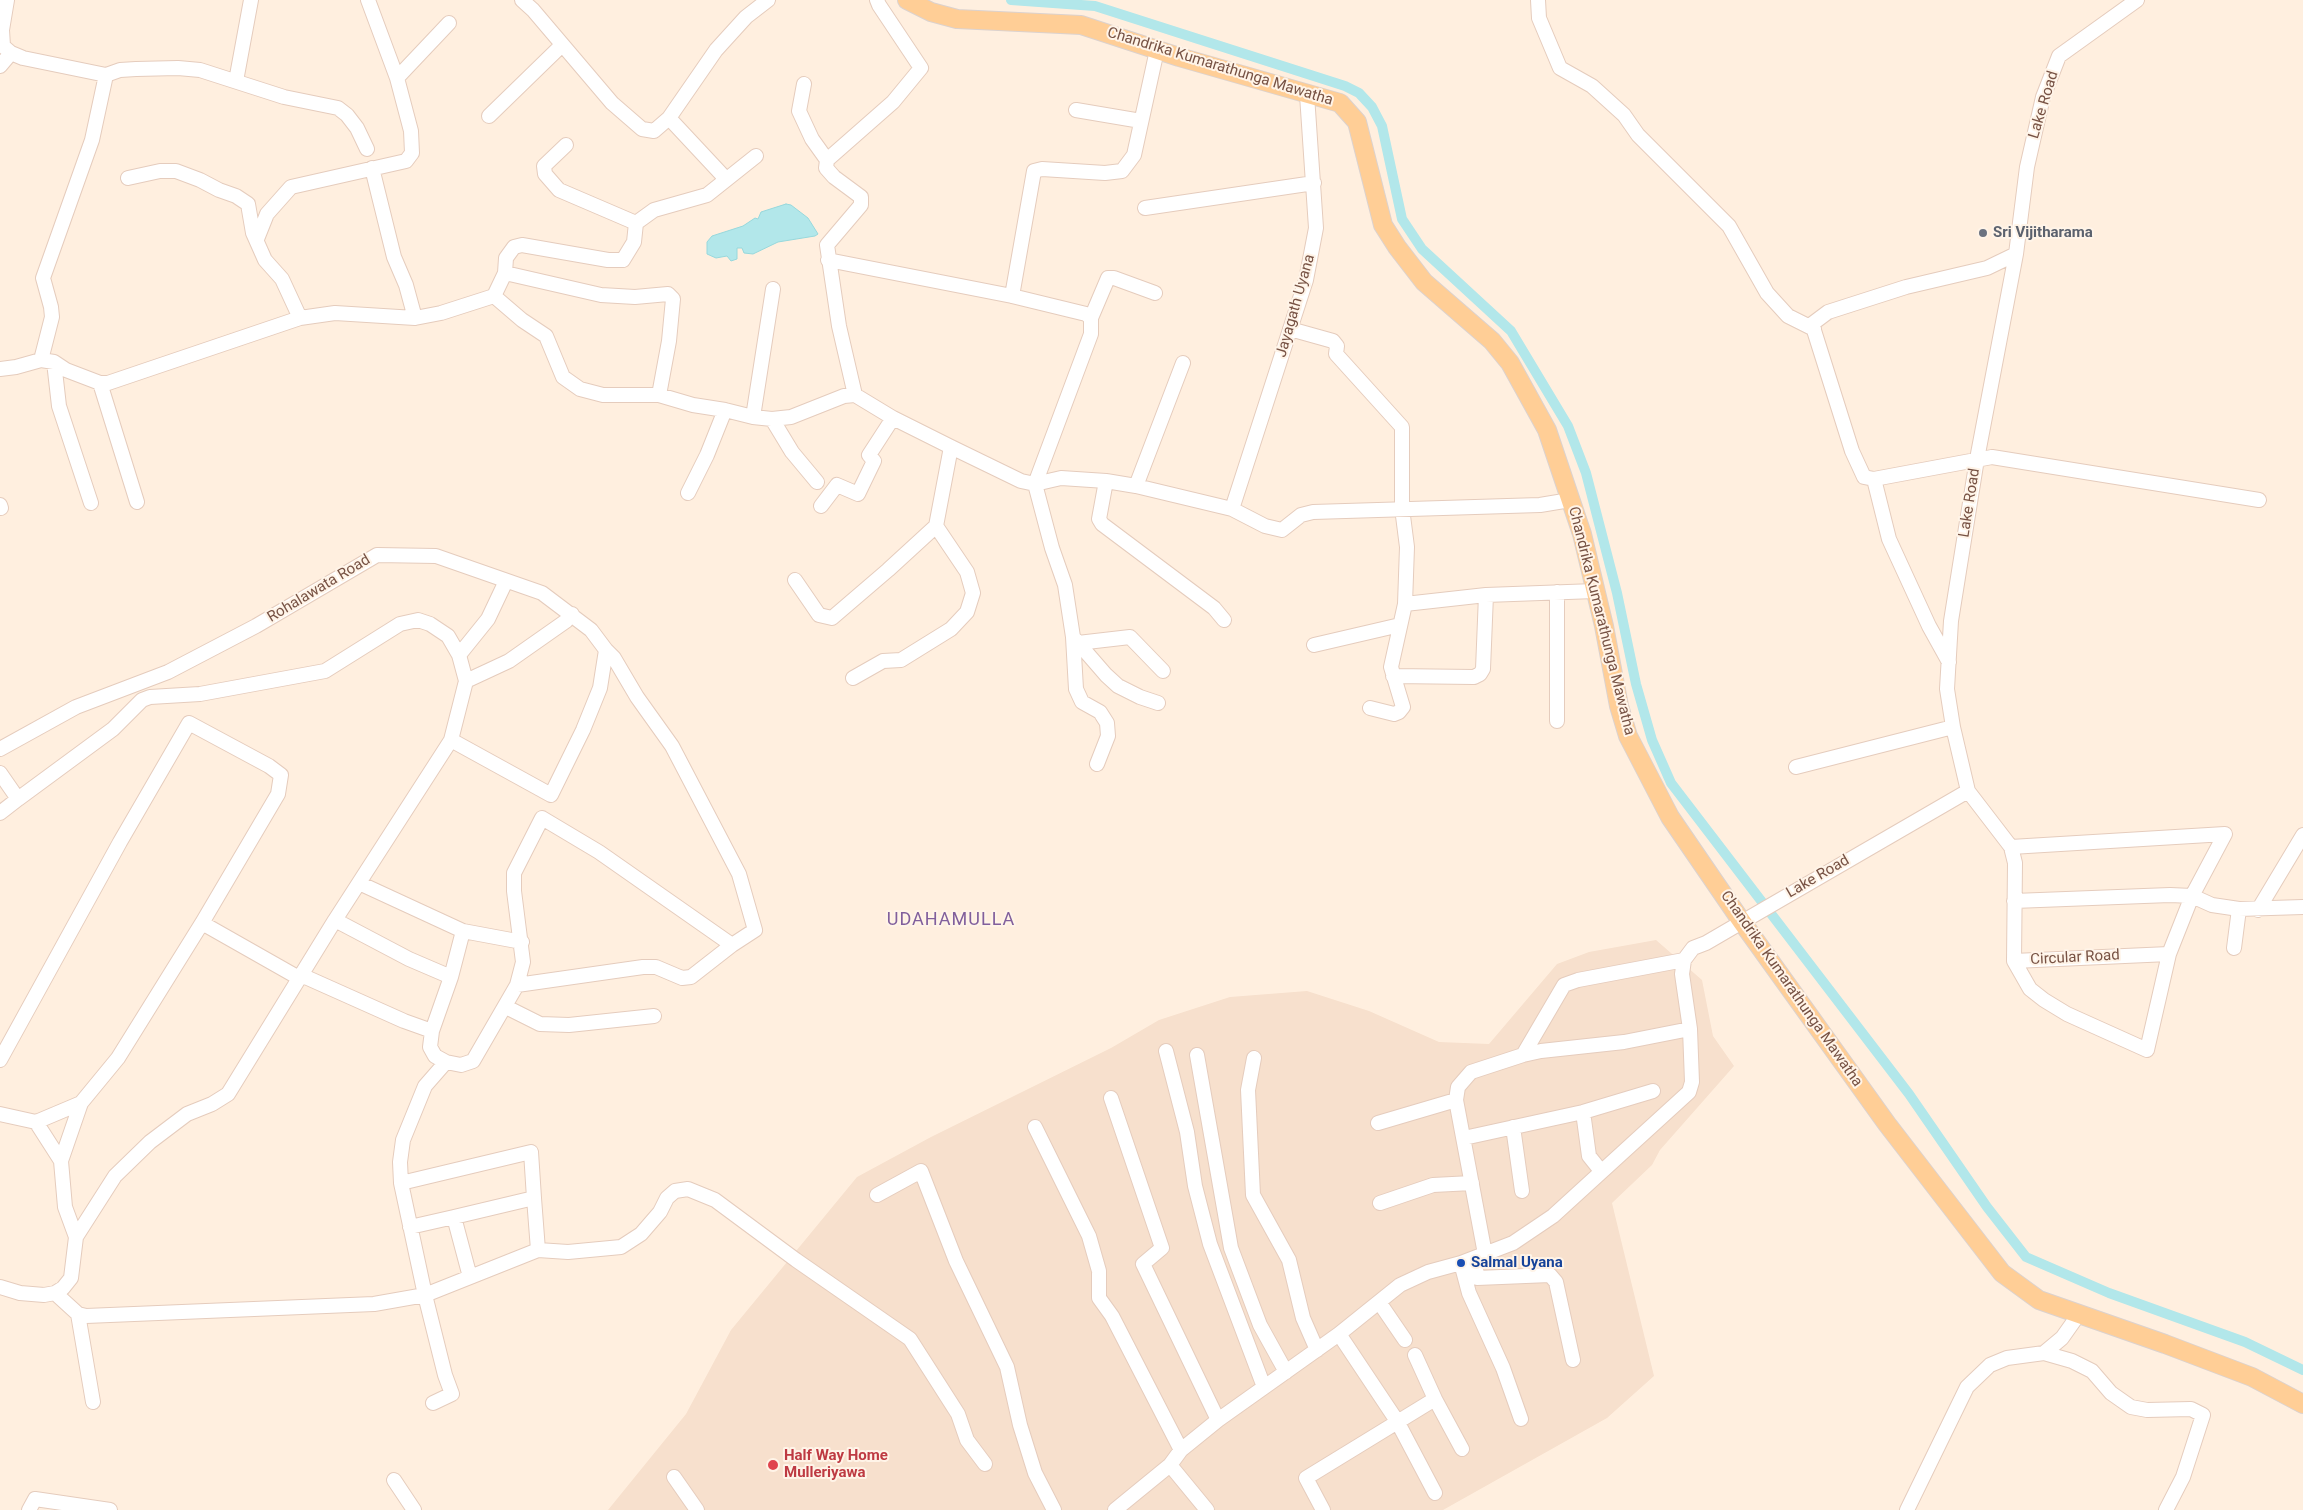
<!DOCTYPE html>
<html>
<head>
<meta charset="utf-8">
<style>
	body { margin:0 }
	canvas { display:block; background:#ffefdf }
</style>
</head>
<body>
<canvas width="2303" height="1510"></canvas>
<script>
const ctx = document.querySelector('canvas').getContext('2d');
ctx.lineJoin = 'round';
function fillPath(path, color) {
  ctx.fillStyle = color;
  ctx.fill(path, 'evenodd');
}
function shape(rows) {
  const path = new Path2D();
  for (const r of rows) {
    path.moveTo(r[0], r[1]);
    for (let i = 2; i < r.length; i += 2) path.lineTo(r[i], r[i + 1]);
  }
  return path;
}
function stroke(path, color, width, dash) {
  ctx.strokeStyle = color;
  ctx.lineWidth = width;
  ctx.lineCap = dash ? 'butt' : 'round';
  ctx.setLineDash(dash || []);
  ctx.stroke(path);
}
function label(font, color, halo, rows, align = 'center') {
  ctx.font = font + ' Roboto,sans-serif';
  ctx.lineWidth = 4;
  ctx.setLineDash([]);
  ctx.textBaseline = 'middle';
  ctx.strokeStyle = halo;
  ctx.fillStyle = color;
  for (const [text, x, y, turn = 0] of rows) {
    ctx.save();
    ctx.translate(x, y);
    ctx.rotate((+turn || 0) * Math.PI / 180);
    ctx.textAlign = isNaN(turn) ? turn : align;
    if (halo) ctx.strokeText(text, 0, 0);
    ctx.fillText(text, 0, 0);
    ctx.restore();
  }
}
const residential = shape([
	[1656,940,1702,980,1713,1036,1734,1066,1660,1150,1652,1165,1612,1203,1654,1376,1607,1418,1443,1510,608,1510,686,1414,731,1330,857,1177,931,1137,1111,1048,1159,1020,1230,997,1307,991,1369,1011,1439,1042,1489,1044,1557,964,1589,952]
]);
const water = shape([
	[786,204,791,205,808,218,818,234,815,236,778,242,753,254,744,253,742,248,737,248,737,259,731,261,727,256,716,258,707,254,707,242,712,236,743,226,755,218,758,219,761,212,786,204]
]);
const canal = shape([
	[1011,0,1095,6,1345,86,1359,93,1372,107,1382,126,1402,219,1422,249,1511,331,1568,426,1586,473,1617,593,1636,684,1652,740,1671,783,1909,1094,1987,1207,2026,1257,2109,1293,2245,1342,2303,1370]
]);
const minor = shape([
	[7,0,2,30,3,46,11,53,23,58,106,75,120,70,136,69,178,68,200,70,284,97,338,108,347,115,357,128,367,149],
	[522,0,533,10,612,103,642,129,654,131,669,118,716,50,746,17,768,0],
	[1538,0,1539,18,1560,68,1592,86,1624,115,1638,135,1729,226,1767,293,1788,316,1814,329],
	[2137,0,2059,56,2043,97,2027,167,2016,254,1977,459,1951,621,1947,689,1953,727,1968,791,2011,847,2015,863,2014,961,2169,954,2192,896,2212,905,2239,909,2303,907],
	[0,66,11,53],
	[397,78,449,23],
	[236,81,251,0],
	[804,84,799,111,812,139,827,160],
	[1076,110,1141,121],
	[489,116,562,45],
	[669,118,726,179],
	[566,145,544,166,545,174,559,190,636,223],
	[372,168,394,257,406,285,415,318],
	[128,178,160,171,176,171,200,180,219,190,236,196,248,204,253,233,265,260,282,279,300,318],
	[1145,208,1314,183],
	[257,239,267,214,291,187,406,161,412,153,411,131,397,78,368,0],
	[828,260,1012,296,1086,314,1091,318,1091,334,1035,484,1052,548,1065,585,1073,637,1076,689,1082,702,1100,712,1107,723,1108,736,1097,764],
	[494,296,505,273],
	[1012,296,1034,171,1042,169,1105,173,1122,171,1134,155,1157,50],
	[1091,318,1108,278,1114,278,1155,293],
	[1290,329,1333,341,1337,346,1336,354,1402,427,1402,508,1407,547,1405,604,1486,595,1595,591],
	[41,360,52,317,51,307,43,278,92,140,106,75],
	[54,362,59,406,91,503],
	[0,369,16,367,41,360,54,362,66,370,100,383,108,383,300,318,335,313,415,318,441,313,494,296,522,320,546,336,563,377,580,389,603,395,659,395,693,405,725,410,753,417,772,419,791,417,844,396,855,395,893,418,951,447,1021,481,1035,484,1061,478,1106,481,1136,486,1232,509,1265,526,1282,530,1301,515,1313,512,1540,505,1570,500],
	[100,383,137,502],
	[659,395,669,341,673,299,668,294,635,297,601,295,505,273,506,258,514,247,522,245,608,260,623,260,634,242,636,223,654,210,707,195,756,156],
	[855,395,839,326,827,245,861,205,861,197,834,177,826,168,827,160,893,102,921,68,879,5,877,0],
	[753,417,773,289],
	[772,419,792,452,817,482],
	[1874,479,1864,477,1852,451,1812,324,1828,312,1906,287,1987,268,2016,254],
	[1106,481,1099,519,1102,524,1214,608,1224,620],
	[1136,486,1183,363],
	[688,493,707,455,725,410],
	[0,505,1,508],
	[821,506,837,485,858,494,874,461,869,455,893,418],
	[1232,509,1306,280,1316,228,1307,95],
	[795,580,819,615,832,618,888,570,936,526,951,447],
	[1073,637,1106,675,1118,686,1140,697,1158,703],
	[1078,643,1130,637,1163,671],
	[1314,645,1400,625],
	[459,655,488,619,506,581],
	[1949,662,1929,626,1889,539,1874,479,1992,457,2259,500],
	[1393,676,1474,677,1480,674,1483,669,1486,595],
	[853,678,883,661,901,660,951,629,967,612,973,593,967,572,936,526],
	[466,681,509,661,566,621,572,614],
	[1370,708,1394,714,1399,712,1403,707,1391,667,1405,604],
	[1557,721,1557,592],
	[0,749,76,707,168,672,256,626,377,555,436,556,542,593,591,630,606,650,600,688,583,730,551,795,451,740],
	[1796,767,1953,727],
	[0,773,18,799,113,729,142,700,150,697,200,694,325,671,400,624,418,620,430,624,448,636,459,655,466,681,451,740,335,920],
	[0,813,18,799],
	[2011,847,2225,834,2192,896,2170,895,2014,901],
	[359,883,463,931,522,942],
	[2258,910,2303,835],
	[202,923,299,978],
	[2234,948,2239,909],
	[2014,961,2030,989,2044,1000,2067,1014,2147,1050,2169,954],
	[301,975,404,1021,432,1031],
	[451,977,463,931],
	[517,985,643,967,656,967,682,978,691,977,732,945],
	[506,1007,540,1024,569,1025,654,1016],
	[1166,1051,1187,1132,1195,1186,1210,1244,1264,1387],
	[1197,1055,1231,1248,1260,1325,1286,1372],
	[1523,1055,1541,1051,1624,1042,1690,1029],
	[1254,1058,1248,1090,1253,1195,1289,1260,1303,1318,1317,1350],
	[0,1060,120,842,189,723,269,766,281,775,278,794,202,923,118,1058,81,1103,36,1122,0,1114],
	[1111,1098,1162,1248,1143,1264,1218,1420],
	[1583,1112,1589,1156,1601,1171],
	[36,1122,61,1161],
	[1378,1123,1456,1100],
	[1035,1127,1089,1236,1099,1271,1099,1298,1112,1316,1181,1450],
	[1513,1127,1522,1191],
	[1464,1138,1583,1112,1653,1091],
	[401,1183,531,1152,534,1198],
	[877,1195,921,1171,956,1261,1007,1367,1020,1425,1035,1473,1054,1510],
	[1380,1203,1433,1185,1472,1183],
	[410,1227,454,1217],
	[76,1237,65,1207,61,1161,81,1103],
	[538,1250,568,1252,621,1247,641,1234,660,1212,667,1198,675,1191,688,1189,715,1200,796,1260,910,1339,958,1414,967,1440,985,1464],
	[1485,1254,1456,1100,1458,1087,1471,1072,1523,1055,1564,985,1578,980,1684,960],
	[1475,1258,1477,1278,1550,1275,1556,1282,1573,1360],
	[1461,1263,1469,1293,1503,1368,1521,1419],
	[470,1277,454,1217,534,1198,538,1250,425,1295,401,1183,400,1162,403,1140,425,1086,446,1062,461,1065,473,1061,517,985,523,962,514,891,514,873,542,818,599,852,732,945,755,930,739,874,672,746,637,697,614,658,606,650],
	[0,1287,20,1293,44,1295,55,1293,78,1314,93,1402],
	[55,1293,63,1288,71,1278,76,1237,115,1176,150,1142,187,1114,212,1104,228,1094,335,920,409,959,451,977,432,1031,430,1047,435,1056,446,1062],
	[1379,1302,1405,1340],
	[78,1314,86,1316,374,1304,425,1295,445,1375,452,1394,433,1403],
	[1339,1334,1397,1421,1435,1493],
	[2044,1353,2062,1338,2079,1314],
	[1415,1355,1435,1399],
	[1170,1465,1207,1510],
	[674,1477,697,1510],
	[394,1480,414,1510],
	[29,1510,35,1499,110,1510],
	[1115,1510,1170,1465,1181,1450,1218,1420,1339,1334,1400,1285,1428,1272,1461,1263,1513,1243,1553,1216,1689,1092,1692,1082,1690,1029,1682,974,1684,960,1693,948,1706,943,1742,922,1968,791],
	[1323,1510,1306,1478,1435,1399,1462,1449],
	[1907,1510,1967,1387,1990,1365,2007,1358,2044,1353,2072,1361,2092,1371,2111,1393,2131,1407,2147,1410,2191,1409,2203,1415,2183,1477,2166,1510]
]);
const major = shape([
	[907,0,931,12,957,19,1081,25,1179,57,1340,103,1357,122,1383,225,1397,247,1424,282,1492,341,1510,363,1547,430,1582,534,1604,626,1619,706,1628,736,1670,817,1742,922,1887,1124,2002,1273,2039,1300,2165,1344,2252,1377,2303,1404]
]);
const markers = [
	[1983,233,5,"#6b7280"],
	[1461,1263,5,"#1a4fb4"],
	[773,1465,6,"#e0444e"]
];
const streetNames = [
	["Chandrika Kumarathunga Mawatha",1220,67,17],
	["Lake Road",2044,105,-73],
	["Jayagath Uyana",1296,306,-74],
	["Lake Road",1970,503,-81],
	["Rohalawata Road",319,589,-31],
	["Chandrika Kumarathunga Mawatha",1601,621,76],
	["Lake Road",1818,877,-30],
	["Circular Road",2075,958,-3],
	["Chandrika Kumarathunga Mawatha",1791,989,55]
];
const worshipNames = [
	["Sri Vijitharama",1993,233]
];
const transitNames = [
	["Salmal Uyana",1471,1263]
];
const healthNames = [
	["Half Way Home",784,1456],
	["Mulleriyawa",784,1473]
];
const quarterNames = [
	["UDAHAMULLA",951,920]
];
fillPath(residential, '#f7e0cd');
fillPath(water, '#b2e7ea');
stroke(water, '#97d8dc', 1);
stroke(canal, '#b2e7ea', 10);
stroke(minor, '#e5ccbd', 16);
stroke(major, '#dcd2ce', 20);
stroke(minor, '#fff', 14);
stroke(major, '#ffce96', 18);
for (const [x, y, r, color] of markers) {
  const dot = new Path2D();
  dot.arc(x, y, r, 0, 2 * Math.PI);
  ctx.fillStyle = color;
  ctx.fill(dot);
  stroke(dot, '#fff4e8', 2);
}
label('15px', '#775244', '#fff4e8', streetNames);
label('bold 15px', '#5b616d', '#fff4e8', worshipNames, 'left');
label('bold 15px', '#164399', '#fff4e8', transitNames, 'left');
label('bold 15px', '#be3a42', '#fff4e8', healthNames, 'left');
ctx.letterSpacing = '1px';
label('18px', '#815f9c', '#fff4e8', quarterNames);
ctx.letterSpacing = '0px';
</script>
</body>
</html>
